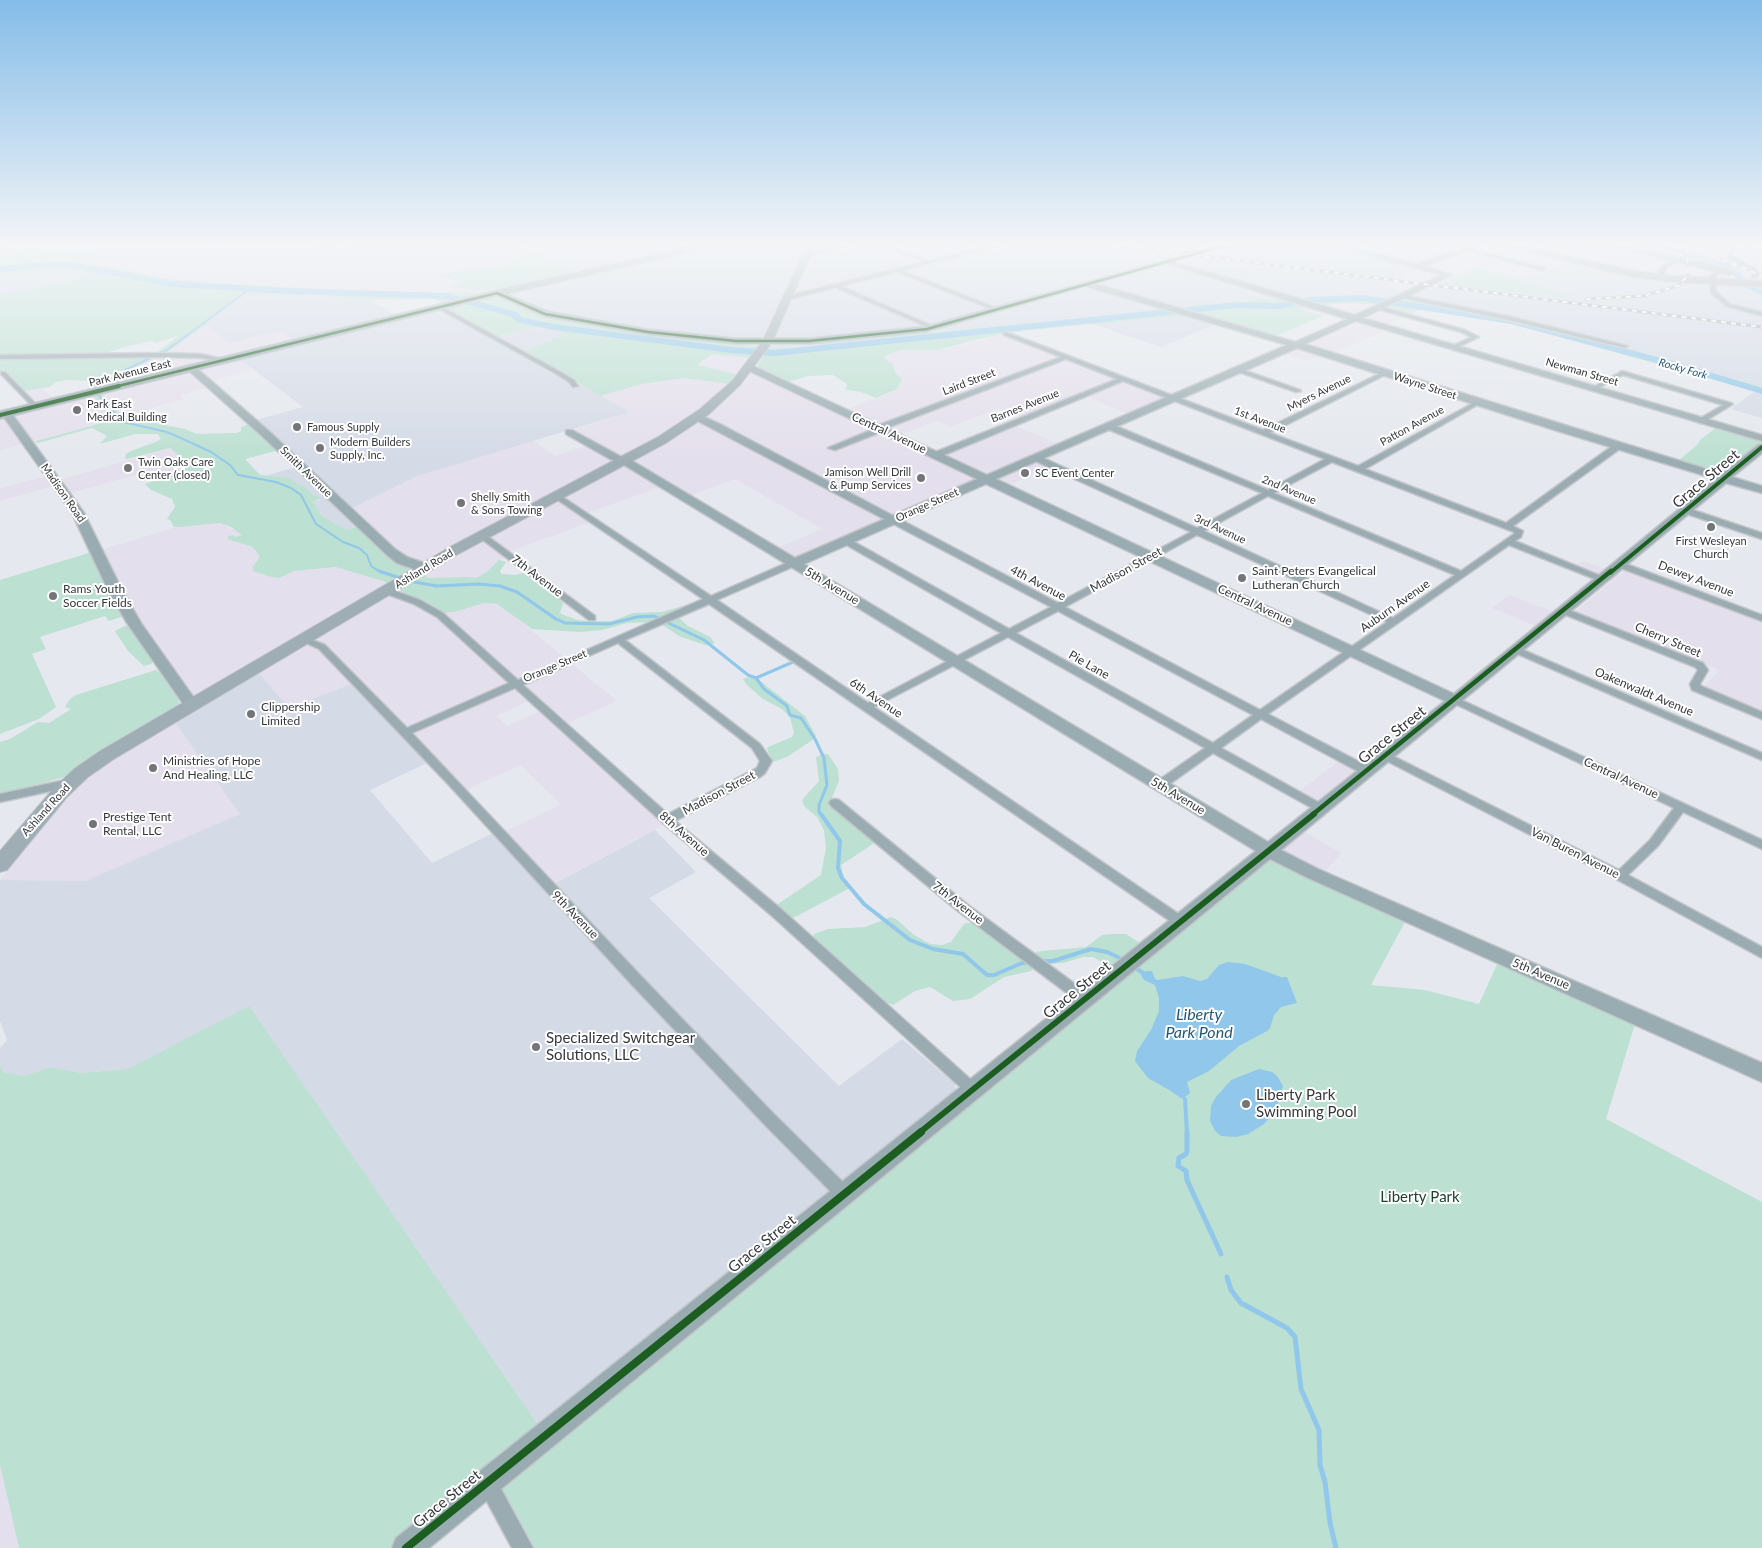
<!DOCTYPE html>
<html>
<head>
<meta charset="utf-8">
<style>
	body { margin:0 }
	canvas { display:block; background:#e5e8ee }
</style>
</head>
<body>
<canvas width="1762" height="1548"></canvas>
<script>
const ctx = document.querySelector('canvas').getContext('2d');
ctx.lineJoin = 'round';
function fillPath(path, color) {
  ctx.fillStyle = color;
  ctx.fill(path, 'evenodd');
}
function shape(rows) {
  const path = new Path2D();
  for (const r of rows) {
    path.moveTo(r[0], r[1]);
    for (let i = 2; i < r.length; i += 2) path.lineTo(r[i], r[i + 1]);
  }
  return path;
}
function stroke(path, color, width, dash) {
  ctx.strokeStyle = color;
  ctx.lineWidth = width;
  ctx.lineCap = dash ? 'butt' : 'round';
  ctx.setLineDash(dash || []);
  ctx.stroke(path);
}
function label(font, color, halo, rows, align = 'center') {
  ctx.font = font + ' Lato,sans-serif';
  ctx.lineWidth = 4;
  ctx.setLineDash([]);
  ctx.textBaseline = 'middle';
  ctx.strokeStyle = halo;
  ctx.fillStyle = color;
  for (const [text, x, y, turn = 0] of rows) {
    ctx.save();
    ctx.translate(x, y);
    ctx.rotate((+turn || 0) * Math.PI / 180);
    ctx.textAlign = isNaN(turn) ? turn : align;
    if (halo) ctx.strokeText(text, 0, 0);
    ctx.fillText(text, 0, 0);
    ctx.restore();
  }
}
const commercial = shape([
	[353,245,523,245,536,253,518,257,505,266,493,269,453,272,439,275,462,284,451,287,495,292,482,295,465,291,440,293,383,293,202,282,164,278,82,262,90,256,104,252],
	[1336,245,1760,245,1758,247,1762,248,1762,282,1644,275,1574,260,1520,280,1477,268,1416,295,1379,285,1421,268],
	[1357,303,1380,305,1375,307,1406,316,1387,325,1393,327,1333,354,1328,352,1308,361,1276,351,1350,319,1332,313,1323,316,1297,309],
	[206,325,229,343,280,331,298,343,239,358,254,369,213,380,219,385,180,395,184,399,148,409,151,411,127,417,106,408,104,409,112,421,0,450,0,416,38,407,23,391,42,387,55,400,120,384,126,371,156,359],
	[1002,334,1166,398,1129,414,1083,396,1025,419,999,408,950,427,937,421,902,434,941,454,1013,425,1061,445,1032,458,1050,467,1009,485,987,475,794,559,776,548,822,529,735,479,689,496,668,484,582,515,591,522,502,554,506,557,499,560,487,572,476,578,470,577,427,578,349,509,417,476,532,440,555,456,588,445,566,432,628,412,600,396,642,384,684,378,730,383,696,365,712,354,749,358,747,363,846,409,886,395,897,388,902,379,894,371,892,364,883,357,890,353,900,350,949,349],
	[170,448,186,462,178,466,180,470,175,474,147,482,139,474,70,493,60,480],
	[47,476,54,486,0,501,0,488],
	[219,523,241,533,242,535,238,537,227,539,253,547,259,555,258,560,253,566,279,578,294,571,336,567,386,582,388,587,427,602,445,613,458,611,484,603,502,606,617,701,568,723,538,697,496,716,507,726,541,711,667,823,543,889,496,836,561,804,520,765,466,790,436,759,427,763,351,684,289,708,199,706,137,621,101,550,176,527],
	[1583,561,1620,575,1627,569,1762,620,1762,713,1702,688,1720,670,1576,611,1610,583,1573,568],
	[1510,595,1554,612,1536,626,1492,608],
	[174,721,241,814,85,881,0,880,63,798,101,765],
	[1339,761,1359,771,1317,804,1297,793],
	[1303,831,1341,853,1323,874,1278,851],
	[0,1465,1,1470,19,1548,0,1548]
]);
const built = shape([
	[523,245,1336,245,1421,268,1379,285,1416,295,1440,284,1563,296,1561,292,1520,280,1574,260,1644,275,1762,282,1762,387,1580,336,1493,316,1394,299,1357,296,1257,299,1217,305,1200,303,1173,310,973,329,929,331,797,349,756,348,756,344,670,338,548,317,525,309,502,299,488,297,572,273,557,266],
	[45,270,77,272,92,277,0,295,0,273],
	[243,294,313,295,370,300,397,316,439,306,494,337,535,327,561,331,563,333,560,336,523,351,629,412,417,476,350,509,365,524,347,530,322,516,313,502,320,500,304,486,294,482,291,478,265,476,296,467,256,420,303,407,238,358,297,343,280,331,229,343,206,325,209,319,228,307],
	[1190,315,1219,323,1161,347,1092,324],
	[1755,391,1762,393,1762,418,1731,409],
	[258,672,289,708,351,684,427,763,370,790,432,863,493,833,544,889,655,830,696,872,649,898,839,1086,902,1039,955,1084,956,1095,541,1429,249,1007,128,1069,81,1073,51,1067,24,1076,3,1072,0,1065,0,1048,7,1040,0,1021,0,880,85,881,240,814,174,721]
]);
const green = shape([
	[104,252,90,256,82,262,164,278,202,282,383,293,440,293,465,291,480,294,447,304,434,299,370,300,313,295,243,294,228,307,209,319,206,325,164,354,155,354,178,336,156,343,152,341,128,346,102,354,0,356,0,295,91,277,77,272,62,271,0,273,0,254],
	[536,253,557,266,573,274,495,292,450,287,461,283,438,275,453,272,493,269,505,266,518,257],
	[1477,268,1520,280,1572,296,1526,294,1440,284],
	[1357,296,1394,298,1380,305,1347,303,1321,306,1295,299],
	[488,297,502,299,536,313,572,322,670,338,757,346,749,358,712,354,697,365,738,375,730,384,684,378,642,384,600,396,558,370,522,352,560,336,563,333,561,331,535,327,494,337,447,310,449,307],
	[1253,299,1285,299,1312,307,1298,309,1323,316,1276,336,1181,309,1200,303,1217,305,1242,303],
	[1404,300,1493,316,1580,336,1762,387,1762,393,1505,322,1424,308,1408,315,1388,310,1389,307],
	[1173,310,1190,315,1022,331,978,339,938,350,900,350,883,357,894,365,894,371,902,379,897,389,876,398,861,392,844,389,847,386,846,383,833,375,809,376,787,382,757,367,768,348,807,348,818,347,823,342],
	[161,356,126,371,120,384,85,392,93,384,92,381,67,380,56,382,49,387,23,391,6,372,0,373,0,358],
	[102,394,121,416,185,429,197,434,236,433,241,431,241,427,249,424,279,450,245,459,260,475,291,478,294,482,304,486,314,495,321,498,313,502,322,516,347,530,359,526,412,572,388,587,386,582,336,567,294,571,279,578,271,577,253,571,253,566,258,560,259,555,253,547,227,539,229,536,233,535,235,537,242,535,231,527,219,523,179,527,174,527,170,520,167,519,175,507,172,499,151,490,145,484,178,473,180,470,178,466,186,462,170,448,127,459,125,458,126,454,131,451,158,441,161,439,158,434,135,434,100,444,107,436,92,428,38,443,35,442,36,441,113,420,103,410,106,407,93,396],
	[1717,427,1762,441,1724,475,1678,461,1697,445,1700,440],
	[92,552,124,616,109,621,105,616,40,637,46,649,32,654,56,707,39,719,0,734,0,580],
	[499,560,506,562,500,571,502,574,515,575,523,573,562,602,563,604,560,612,561,614,578,620,589,621,612,621,633,613,662,612,703,600,654,622,627,623,602,630,580,632,532,629,497,604,484,603,458,611,445,613,427,602,404,594,400,589,424,574,428,578,470,577,476,578,487,572],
	[678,617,688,626,710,637,714,642,714,644,705,645,681,637,661,624],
	[125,626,129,626,153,662,151,664,144,666,128,651,115,631],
	[156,670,160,673,178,699,180,706,71,775,0,795,0,742,10,739,38,722,49,723,71,709,65,707,70,699,76,695],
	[748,677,759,680,805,716,816,736,811,741,787,757,773,762,767,749,768,747,792,737,794,733,790,717,782,709,763,699,747,685,743,679],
	[824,754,828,754,838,769,839,781,831,800,873,840,873,844,841,865,844,880,850,888,848,889,793,918,789,918,775,906,821,875,826,848,824,830,817,817,804,806,802,800,819,781,816,757],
	[1268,859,1406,920,1371,985,1425,990,1479,1004,1498,962,1635,1024,1606,1119,1762,1202,1762,1548,535,1548,503,1490,514,1472],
	[891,917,896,919,914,935,930,944,942,945,951,942,964,924,973,922,1033,968,1031,971,1004,977,970,999,953,1001,930,987,915,991,893,1005,886,1002,813,938,814,934,828,929,865,927],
	[1114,934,1126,934,1140,943,1111,967,1093,957,1083,957,1063,963,1049,964,1035,954,1036,952,1043,951,1086,947,1102,935],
	[249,1006,541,1429,394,1548,19,1548,0,1465,0,1065,3,1072,24,1076,51,1067,81,1073,128,1069]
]);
const water = shape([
	[1228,962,1245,964,1281,977,1287,977,1297,1003,1281,1007,1274,1015,1270,1028,1267,1031,1239,1046,1209,1071,1187,1082,1190,1093,1182,1099,1171,1091,1148,1078,1135,1061,1137,1051,1151,1030,1159,1011,1159,998,1155,985,1144,980,1141,975,1146,971,1152,971,1155,979,1158,980,1183,976,1200,981,1207,979,1219,965],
	[1259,1069,1272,1072,1277,1076,1283,1086,1276,1110,1264,1124,1248,1134,1236,1137,1221,1136,1215,1131,1210,1121,1211,1106,1216,1097,1231,1080]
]);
const streamFar3 = shape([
	[251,288,167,350,123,371,116,380,93,389,123,422,167,432,183,439,211,452,230,465,238,475,276,482,291,488,301,495,316,524,343,542,359,548,367,555,371,566,382,573]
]);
const streamFar2 = shape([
	[379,571,400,578],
	[409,581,437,586,478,584,500,586,517,592,556,619,565,623,609,624,637,617,654,616,704,640,748,675,756,678,764,689,787,706,790,715,801,718,815,739,824,758,827,785,819,805,819,812,821,815],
	[756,678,793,662]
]);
const streamFar1 = shape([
	[821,814,840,841,838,868,842,878,864,904,910,940,933,949,963,954,987,975,994,975,1022,963,1030,962],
	[1042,961,1053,961,1091,949,1107,952,1124,960],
	[1133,966,1143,973],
	[1185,1099,1187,1133]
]);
const stream = shape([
	[1187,1132,1187,1151,1186,1154,1179,1158,1178,1166,1186,1171,1187,1180,1221,1254],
	[1227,1277,1231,1290,1241,1303,1287,1328,1295,1337,1301,1389,1319,1430,1320,1465,1325,1482,1330,1523,1336,1548]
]);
const river = shape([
	[1654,245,1665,245,1730,264,1737,268,1747,282,1762,289,1762,295,1741,286,1731,272,1724,268,1654,245],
	[44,262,71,262,172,281,289,288,447,293,516,312,523,318,554,324,731,347,774,350,1236,302,1278,303,1311,297,1363,295,1512,318,1676,362,1762,388,1762,394,1668,366,1511,324,1363,301,1311,303,1278,309,1236,308,774,356,731,353,554,330,517,322,510,316,447,299,289,294,172,287,71,268,44,268,0,272,0,266,44,262]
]);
const street = shape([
	[844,245,853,245,807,256,804,254,844,245],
	[880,245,887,245,932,262,927,263,880,245],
	[1731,245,1736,245,1732,255,1756,269,1759,273,1756,278,1751,277,1753,273,1752,271,1727,257,1731,245],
	[1466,247,1545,268,1546,269,1543,271,1464,250,1466,247],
	[1676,258,1681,259,1666,268,1664,272,1665,278,1660,279,1658,272,1662,266,1676,258],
	[894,269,898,269,999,309,994,310,894,271,894,269],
	[1720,269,1725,270,1715,277,1716,291,1730,304,1762,312,1762,316,1726,306,1711,293,1709,276,1720,269],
	[832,284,836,284,935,327,930,328,832,286,832,284],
	[1404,295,1508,316,1628,346,1625,348,1508,320,1402,298,1404,295],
	[439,305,557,370,574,380,578,386,573,387,569,382,553,372,437,308,437,306,439,305],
	[1379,306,1465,330,1479,337,1456,348,1452,348,1452,346,1471,337,1461,332,1377,309,1376,308,1379,306],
	[1006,332,1263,430,1383,372,1387,372,1387,374,1270,433,1358,466,1475,402,1479,402,1479,404,1365,469,1506,523,1615,444,1621,444,1621,448,1513,526,1523,531,1521,537,1515,541,1608,579,1606,581,1600,581,1509,545,1268,714,1371,768,1373,771,1371,774,1363,774,1261,719,1221,748,1325,806,1327,809,1325,812,1321,813,1213,753,1164,788,1156,788,1154,785,1156,782,1205,748,1008,637,874,707,1186,919,1187,922,1186,925,1181,927,1176,925,709,604,625,640,760,744,772,761,765,773,760,777,675,821,781,909,978,1086,980,1090,978,1094,973,1096,968,1094,771,915,663,823,515,688,412,733,642,977,774,1114,850,1189,852,1194,850,1199,844,1201,838,1199,764,1124,632,985,448,784,319,649,300,640,305,637,325,645,407,728,509,683,437,617,414,604,384,593,384,589,390,589,420,600,443,613,518,680,703,599,555,498,555,494,558,494,711,596,791,561,797,561,797,565,717,600,868,703,1001,633,843,543,843,539,849,539,1009,629,1051,607,694,419,694,415,700,415,718,423,1058,603,1191,532,1033,460,1033,456,1039,456,1197,528,1262,493,1105,428,1105,424,1111,424,1268,490,1325,459,1123,381,939,457,933,457,933,453,1117,379,1066,359,884,429,884,431,835,450,828,448,876,428,876,426,1061,357,1004,335,1003,334,1006,332],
	[1332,462,1514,532,1514,534,1461,571,1274,493,1332,462],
	[1268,496,1455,575,1393,618,1204,531,1268,496],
	[1197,535,1387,622,1260,710,1065,607,1197,535],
	[1058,611,1253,715,1213,743,1016,633,1058,611],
	[618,643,752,748,760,761,757,768,668,814,523,685,618,643],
	[162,353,201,354,227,360,224,362,201,358,162,357,0,359,0,355,162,353],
	[1238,368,1300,390,1301,391,1296,392,1236,371,1235,370,1238,368],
	[1622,371,1731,403,1733,404,1702,423,1699,423,1699,419,1723,405,1623,375,1597,389,1592,388,1622,371],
	[1,372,5,372,37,405,37,407,33,407,1,374,1,372],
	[566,430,572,430,629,461,625,463,610,459,566,434,566,430],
	[1684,509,1690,509,1762,533,1762,539,1684,513,1684,509],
	[482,532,595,616,595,620,589,620,479,537,479,533,482,532],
	[1621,562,1762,615,1762,621,1618,567,1618,563,1621,562],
	[1564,608,1703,663,1708,670,1700,684,1701,686,1762,712,1762,719,1692,690,1690,684,1698,670,1695,667,1561,613,1559,611,1564,608],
	[1516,647,1762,753,1762,760,1513,652,1511,650,1513,648,1516,647],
	[1455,697,1762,840,1762,849,1683,812,1658,846,1628,875,1762,947,1762,958,1616,879,1381,758,1379,756,1381,754,1389,754,1619,870,1650,840,1674,808,1451,702,1450,700,1455,697],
	[70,779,74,780,76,783,74,786,0,802,0,794,70,779],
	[835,799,839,800,968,905,1090,995,1092,999,1090,1003,1085,1004,1080,1003,958,911,831,806,829,803,831,800,835,799],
	[487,1473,494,1476,533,1548,512,1548,477,1483,480,1476,487,1473]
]);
const secondary = shape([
	[990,245,1002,245,787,300,783,297,990,245],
	[1337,245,1347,245,1416,264,1473,245,1482,245,1482,247,1425,266,1452,275,1363,318,1762,435,1762,441,1356,321,1305,344,1722,474,1758,445,1762,444,1762,453,1732,477,1762,486,1762,493,1726,483,1281,850,1318,869,1762,1063,1762,1082,1306,877,1270,859,429,1548,392,1548,396,1538,1256,851,621,463,619,461,621,459,629,459,795,558,977,479,745,369,745,365,751,365,987,475,1287,345,1084,286,1084,282,1090,282,1295,342,1347,319,1161,262,1168,260,1355,315,1441,275,1337,247,1337,245],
	[1297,348,1561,432,1716,479,1454,694,996,479,1297,348],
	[986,484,1445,701,1268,842,804,564,986,484],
	[191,365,194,366,270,432,395,549,407,557,430,565,431,568,430,571,420,571,397,563,387,555,262,436,188,370,188,366,191,365],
	[6,410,10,411,84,513,122,590,141,623,199,705,196,708,186,708,127,623,108,590,72,513,1,413,6,410]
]);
const primary = shape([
	[698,245,712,245,708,248,507,294,548,311,648,329,736,338,764,338,807,245,815,245,774,338,809,338,926,326,1219,245,1231,245,927,332,809,344,771,344,740,385,708,415,666,443,460,553,114,759,88,777,67,797,7,870,0,872,0,851,53,789,74,769,100,751,450,547,658,437,700,409,732,381,760,344,736,344,648,335,545,317,497,296,0,419,0,411,497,290,698,245]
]);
const highway = shape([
	[1505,245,1521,245,1634,271,1676,276,1762,281,1762,287,1676,282,1634,277,1507,247,1505,245],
	[1612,245,1628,245,1734,270,1735,272,1730,275,1614,247,1612,245]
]);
const rail = shape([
	[1116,245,1762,327],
	[0,246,57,245],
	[1714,255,1762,276],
	[1586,299,1643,296,1678,286,1688,275,1687,245]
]);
const cyclewayFar4 = shape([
	[114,387,497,293,545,314,648,332,736,341,809,341,927,329,1227,245]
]);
const cyclewayFar3 = shape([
	[0,415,119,386],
	[1610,573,1762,447]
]);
const cyclewayFar2 = shape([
	[1312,815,1611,571]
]);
const cyclewayFar1 = shape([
	[919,1133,1314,814]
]);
const cycleway = shape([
	[406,1548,921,1132]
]);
const markers = [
	[77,410,5,"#73757a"],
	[297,427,5,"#73757a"],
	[320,448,5,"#73757a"],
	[128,468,5,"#73757a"],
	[1025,473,5,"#73757a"],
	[921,478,5,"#73757a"],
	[461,503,5,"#73757a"],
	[1711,527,5,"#73757a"],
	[1242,578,5,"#73757a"],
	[53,596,5,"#73757a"],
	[251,714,5,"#73757a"],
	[153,768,5,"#73757a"],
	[93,824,5,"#73757a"],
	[536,1047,5,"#73757a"],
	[1246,1104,5,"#73757a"]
];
const farWaternames = [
	["Rocky Fork",1683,369,16]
];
const farStreetnames = [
	["Newman Street",1582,372,16],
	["Park Avenue East",130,373,-14],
	["Laird Street",969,382,-21],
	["Wayne Street",1425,386,18],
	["Myers Avenue",1319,393,-26],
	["Barnes Avenue",1025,406,-22],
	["1st Avenue",1260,420,21],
	["Patton Avenue",1412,426,-29],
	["Smith Avenue",306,472,44],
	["2nd Avenue",1289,490,23],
	["Madison Road",63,493,55],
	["Orange Street",927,505,-24],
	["3rd Avenue",1220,529,25],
	["Ashland Road",424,569,-31],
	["Orange Street",555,666,-23],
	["Ashland Road",46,810,-48]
];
const farPoinames = [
	["Park East",87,404],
	["Medical Building",87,417],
	["Famous Supply",307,427],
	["Modern Builders",330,442],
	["Supply, Inc.",330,455],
	["Twin Oaks Care",138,462],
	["Center (closed)",138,475],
	["Jamison Well Drill",911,472,"right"],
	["& Pump Services",911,485,"right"],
	["SC Event Center",1035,473],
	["Shelly Smith",471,497],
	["& Sons Towing",471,510],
	["First Wesleyan",1711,541,"center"],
	["Church",1711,554,"center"]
];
const streetNames = [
	["Central Avenue",889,433,25],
	["Madison Street",1126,570,-29],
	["7th Avenue",537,576,37],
	["Dewey Avenue",1696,579,21],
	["4th Avenue",1038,583,28],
	["5th Avenue",832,586,31],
	["Central Avenue",1255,605,25],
	["Auburn Avenue",1395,606,-35],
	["Cherry Street",1668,640,23],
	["Pie Lane",1089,665,30],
	["Oakenwaldt Avenue",1644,692,23],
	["6th Avenue",876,698,34],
	["Central Avenue",1621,778,25],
	["Madison Street",719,793,-28],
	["5th Avenue",1178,796,31],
	["8th Avenue",684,834,41],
	["Van Buren Avenue",1575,853,27],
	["7th Avenue",958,903,38],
	["9th Avenue",575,915,46],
	["5th Avenue",1541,974,23]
];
const poiNames = [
	["Saint Peters Evangelical",1252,571],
	["Lutheran Church",1252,585],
	["Rams Youth",63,589],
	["Soccer Fields",63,603],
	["Clippership",261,707],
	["Limited",261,721],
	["Ministries of Hope",163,761],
	["And Healing, LLC",163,775],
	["Prestige Tent",103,817],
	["Rental, LLC",103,831]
];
const nearStreetnames = [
	["Grace Street",1706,479,-40],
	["Grace Street",1392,735,-39],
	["Grace Street",1077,990,-39],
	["Grace Street",762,1244,-39],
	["Grace Street",447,1499,-39]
];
const nearPoinames = [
	["Specialized Switchgear",546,1038],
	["Solutions, LLC",546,1055],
	["Liberty Park",1256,1095],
	["Swimming Pool",1256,1112]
];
const nearParknames = [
	["Liberty Park",1420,1197]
];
const nearWaternames = [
	["Liberty",1199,1015],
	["Park Pond",1199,1033]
];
fillPath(commercial, '#e4dfec');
fillPath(built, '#d4dae6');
fillPath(green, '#bce0d1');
fillPath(water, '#90c7ea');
stroke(streamFar3, '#90c7ea', 2);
stroke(streamFar2, '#90c7ea', 3);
stroke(streamFar1, '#90c7ea', 4);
stroke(stream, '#90c7ea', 5);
fillPath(river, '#90c7ea');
stroke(street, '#c3c5c9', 3);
stroke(secondary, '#c3c5c9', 3);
stroke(primary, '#c3c5c9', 2);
stroke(highway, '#c3c5c9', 3);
fillPath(street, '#9aacb2');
fillPath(secondary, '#99acb1');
fillPath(primary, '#9eaeb4');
fillPath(highway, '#9eacb2');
stroke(rail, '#a5b0b4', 3);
stroke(rail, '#fff', 2, [5]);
stroke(cyclewayFar4, '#1b5e20', 2.5);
stroke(cyclewayFar3, '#1b5e20', 4);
stroke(cyclewayFar2, '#1b5e20', 4.5);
stroke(cyclewayFar1, '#1b5e20', 6);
stroke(cycleway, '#1b5e20', 8);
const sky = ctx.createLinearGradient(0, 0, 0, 461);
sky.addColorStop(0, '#85bce9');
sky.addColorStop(0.53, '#f3f5f7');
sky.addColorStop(1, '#f3f5f700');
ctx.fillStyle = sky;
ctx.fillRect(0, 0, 1762, 461);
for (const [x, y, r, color] of markers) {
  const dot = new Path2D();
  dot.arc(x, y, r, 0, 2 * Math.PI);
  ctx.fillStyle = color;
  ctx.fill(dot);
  stroke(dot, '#fff', 2);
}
label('italic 11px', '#1f5879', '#fff', farWaternames);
label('11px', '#35373b', '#fff', farStreetnames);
label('11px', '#35373b', '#fff', farPoinames, 'left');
label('12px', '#35373b', '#fff', streetNames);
label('12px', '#35373b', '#fff', poiNames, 'left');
label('15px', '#35373b', '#fff', nearStreetnames);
label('15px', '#35373b', '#fff', nearPoinames, 'left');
label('15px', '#1c4230', '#fff', nearParknames);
label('italic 16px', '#1f5879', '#fff', nearWaternames);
</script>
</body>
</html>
